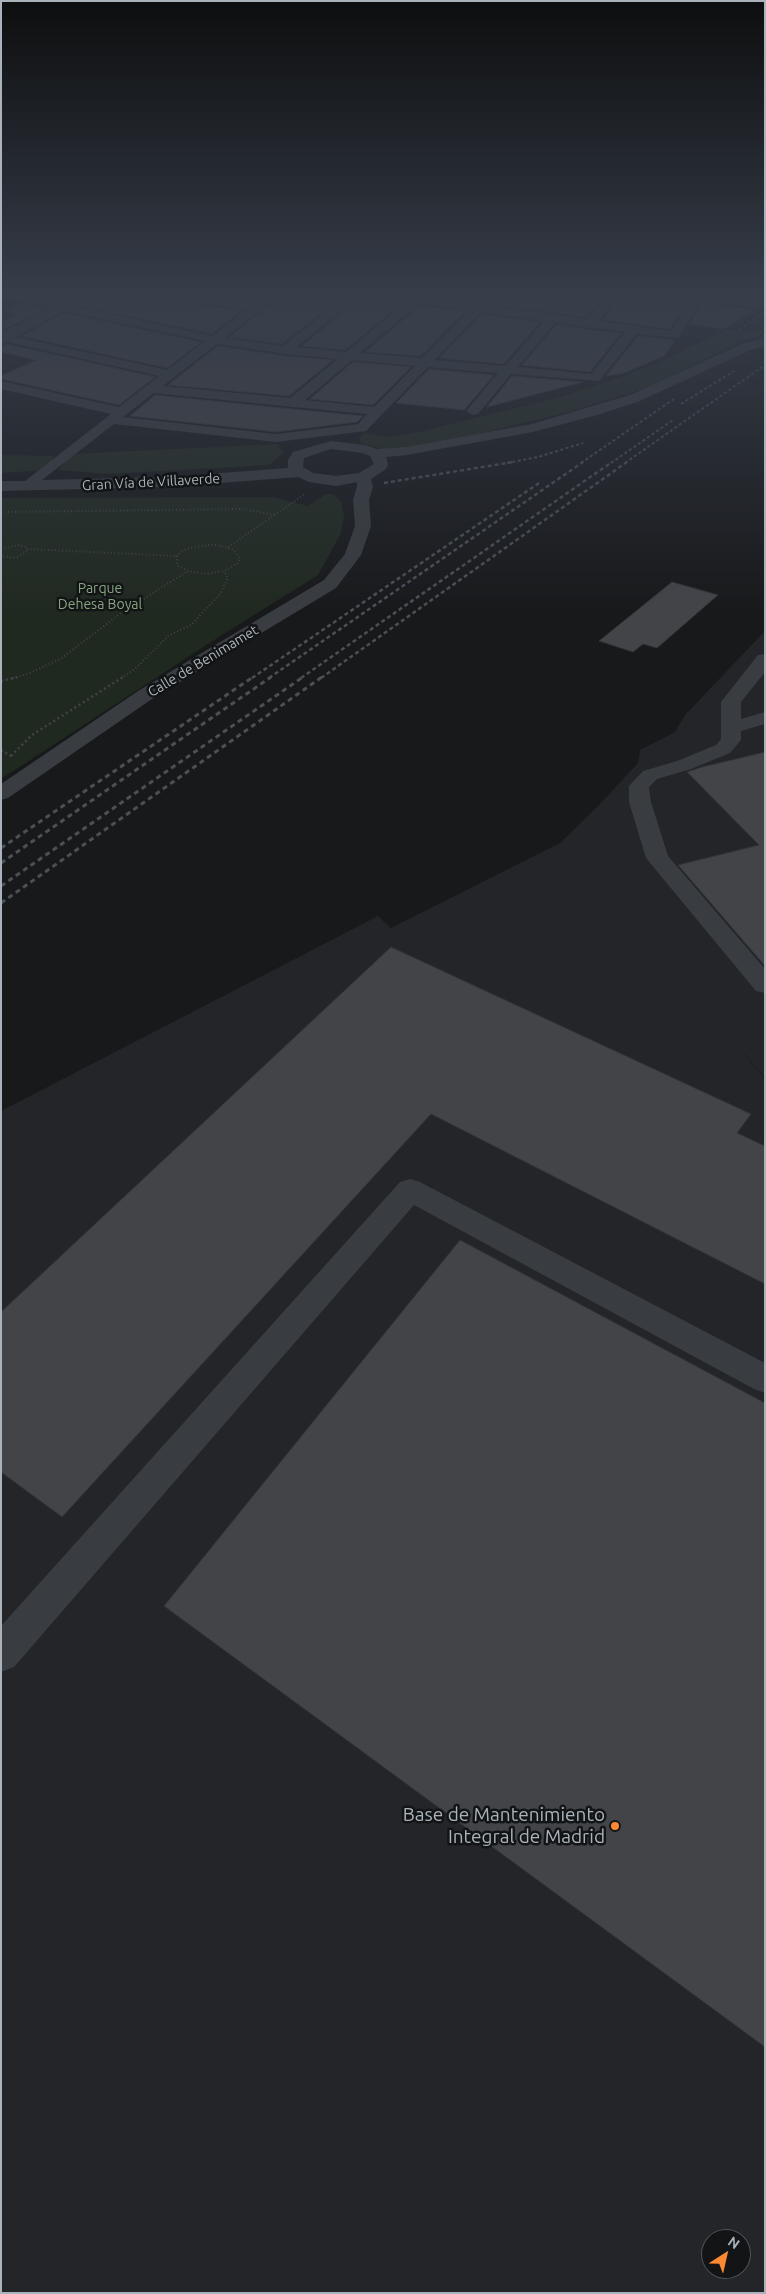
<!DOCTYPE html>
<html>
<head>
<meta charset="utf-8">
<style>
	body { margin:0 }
	#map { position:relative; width:766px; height:2294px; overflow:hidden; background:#18191b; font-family:Ubuntu,sans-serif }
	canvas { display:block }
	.frame { position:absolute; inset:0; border:2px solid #aab3bb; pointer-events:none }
	.north { position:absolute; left:701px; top:2229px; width:50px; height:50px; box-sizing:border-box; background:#131416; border:1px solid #4f5458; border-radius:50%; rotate:35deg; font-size:14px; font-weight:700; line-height:20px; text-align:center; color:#aab3bb }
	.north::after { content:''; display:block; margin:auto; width:18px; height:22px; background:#fa8931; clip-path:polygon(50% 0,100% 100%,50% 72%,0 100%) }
</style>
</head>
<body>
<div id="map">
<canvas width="766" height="2294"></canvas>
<div class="frame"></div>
<div class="north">N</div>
</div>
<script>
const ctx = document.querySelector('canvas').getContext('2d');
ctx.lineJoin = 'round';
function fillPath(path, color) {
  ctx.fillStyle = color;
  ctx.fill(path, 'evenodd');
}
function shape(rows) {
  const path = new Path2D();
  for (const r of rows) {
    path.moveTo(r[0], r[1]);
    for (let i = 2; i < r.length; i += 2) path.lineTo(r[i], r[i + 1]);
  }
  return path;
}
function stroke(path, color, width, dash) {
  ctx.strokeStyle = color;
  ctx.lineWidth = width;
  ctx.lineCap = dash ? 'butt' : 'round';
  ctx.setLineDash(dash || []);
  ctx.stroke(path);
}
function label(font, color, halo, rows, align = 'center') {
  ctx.font = font + ' Ubuntu,sans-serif';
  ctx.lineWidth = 5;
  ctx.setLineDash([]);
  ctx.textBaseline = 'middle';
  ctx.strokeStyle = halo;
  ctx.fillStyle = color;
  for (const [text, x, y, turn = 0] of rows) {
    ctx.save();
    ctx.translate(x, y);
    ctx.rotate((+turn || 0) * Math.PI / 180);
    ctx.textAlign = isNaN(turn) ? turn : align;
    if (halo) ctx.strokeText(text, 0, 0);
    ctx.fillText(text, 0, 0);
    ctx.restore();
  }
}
const built = shape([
	[765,631,765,1078,727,1033,765,1079,765,2293,1,2293,1,1111,378,916,391,928,560,843,597,807,638,763,640,750,675,732,685,715],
	[711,2239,741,2239,741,2269,711,2269]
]);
const green = shape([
	[728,329,765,333,765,335,742,341,646,388,568,412,459,439,389,451,359,442,361,436,365,433,388,437,419,432,552,399,607,382,656,364],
	[277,444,283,452,270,465,109,474,58,470,72,454],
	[1,455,54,456,46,470,1,473],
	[326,494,332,494,341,501,344,516,341,533,318,575,211,642,1,779,1,498,273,497,308,506]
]);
const building = shape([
	[43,294,152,294,160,299,241,311,212,334,77,305,77,301,71,297,61,301,37,296,43,294],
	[193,294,264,294,253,302,193,294],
	[282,294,346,294,282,344,230,337,282,294],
	[364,294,367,294,375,299,402,303,345,350,302,346,364,294],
	[431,294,607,294,586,317,430,296,431,294],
	[623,294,693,294,670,329,603,320,623,294],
	[21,303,46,309,1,331,1,323,19,313,6,310,21,303],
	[703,303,755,310,724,329,689,324,703,303],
	[420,306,465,311,421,356,365,352,420,306],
	[64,313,201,342,167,368,21,336,64,313],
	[482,314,540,322,504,364,439,358,482,314],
	[557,324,590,330,621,333,590,372,522,365,557,324],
	[638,336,675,340,664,356,624,373,606,376,638,336],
	[7,344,155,377,119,405,1,379,1,376,36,360,1,352,1,346,7,344],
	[218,346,286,356,333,360,289,396,168,385,218,346],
	[353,362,411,367,373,405,310,399,353,362],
	[429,369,494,375,464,410,396,403,429,369],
	[512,376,583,382,487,407,512,376],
	[155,395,293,409,363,416,357,422,276,432,130,416,155,395],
	[672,582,718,595,657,648,643,644,633,652,599,641,672,582],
	[765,752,765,966,678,865,759,845,687,772,702,767,765,752],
	[391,947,751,1114,737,1133,765,1146,765,1284,431,1114,62,1517,1,1472,1,1312,391,947],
	[460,1240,765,1403,765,2047,164,1606,460,1240]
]);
const pathFar1 = shape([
	[1,512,244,509,275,515],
	[1,531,3,531],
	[208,545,218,545,234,550,240,559,237,564,224,571,205,574,188,571,177,565,177,556,181,552,189,548,208,545],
	[228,547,305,494],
	[1,549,18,545,26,547,28,551,16,558,1,556],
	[27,549,177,556],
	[13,678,28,674,62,658,121,613,188,571],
	[121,678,135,669,168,636,191,625,220,594,228,578,224,571]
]);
const path = shape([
	[1,681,18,677],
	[1,750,11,756],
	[11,756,32,735,123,677]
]);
const minor = shape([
	[1,294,17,294,61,303,70,299,76,303,74,306,212,336,246,310,160,297,154,294,182,294,254,304,267,294,280,294,225,338,283,346,349,294,362,294,297,347,346,352,406,302,375,297,369,294,414,296,416,294,429,294,426,297,587,319,609,294,621,294,599,321,671,331,695,294,765,302,765,308,762,309,702,301,678,338,637,334,599,381,511,374,478,414,473,415,466,411,498,373,428,367,366,431,276,442,114,424,42,480,168,477,288,468,288,460,293,452,331,441,365,445,377,449,407,447,532,424,630,395,742,344,765,338,765,346,750,350,640,401,597,415,533,432,407,455,386,457,388,464,386,469,371,479,373,487,369,500,371,526,361,555,336,588,152,699,8,798,1,800,1,784,138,691,324,580,345,554,355,526,353,500,357,487,357,482,336,486,309,482,298,477,168,487,1,491,1,481,25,481,111,414,1,389,1,381,119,407,159,376,7,342,1,344,1,333,52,308,1,297,1,294],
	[419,304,469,310,422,358,360,353,419,304],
	[64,311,205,341,167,370,16,337,64,311],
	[481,312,544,321,505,366,435,360,481,312],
	[556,322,590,328,625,332,591,374,518,367,556,322],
	[217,344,286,354,338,359,290,398,163,386,217,344],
	[352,360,415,366,374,407,305,400,352,360],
	[154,393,293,407,367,414,358,424,276,434,123,417,154,393],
	[331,449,362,453,370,456,374,464,359,473,336,476,313,473,303,467,304,458,331,449],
	[765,654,765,672,741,702,741,719,765,712,765,724,741,731,741,740,730,753,691,769,657,779,649,787,651,802,668,856,765,969,765,993,756,991,646,858,629,802,629,786,643,771,677,761,716,745,721,739,721,702,758,655,765,654],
	[410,1179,420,1182,765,1363,765,1393,754,1389,414,1205,14,1667,1,1672,1,1626,400,1182,410,1179]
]);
const railFar2 = shape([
	[739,330,765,313],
	[759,333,765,329],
	[681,404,734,371],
	[507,463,538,457,583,443],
	[581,463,674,399],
	[611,463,673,420],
	[625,463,765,365]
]);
const railFar1 = shape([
	[384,483,513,462],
	[252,678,539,483],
	[269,678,583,462],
	[301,678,612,462],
	[321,678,627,462]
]);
const rail = shape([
	[1,848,253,677],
	[1,863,271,677],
	[1,886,303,677],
	[1,903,322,677]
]);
const markers = [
	[615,1826,5,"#fa8931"]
];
const farStreetnames = [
	["Gran Vía de Villaverde",151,482,-3],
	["Calle de Benimamet",203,661,-31]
];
const farParknames = [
	["Parque",100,588],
	["Dehesa Boyal",100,604]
];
const nearPoinames = [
	["Base de Mantenimiento",605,1815],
	["Integral de Madrid",605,1837]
];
fillPath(built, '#242528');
fillPath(green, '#202920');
fillPath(building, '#424448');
stroke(building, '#323337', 1);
stroke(pathFar1, '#3f4347', 2, [1, 2.5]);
stroke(path, '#3f4347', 2.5, [2, 3]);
fillPath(minor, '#393c40');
stroke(railFar2, '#4c5055', 2, [3, 2.5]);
stroke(railFar1, '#4c5055', 2.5, [4, 3]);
stroke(rail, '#4c5055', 3, [5, 4]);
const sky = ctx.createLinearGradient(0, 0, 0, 615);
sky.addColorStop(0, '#0d0e0f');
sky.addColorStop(0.48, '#373e4a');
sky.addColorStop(1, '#373e4a00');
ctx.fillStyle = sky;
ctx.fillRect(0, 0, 766, 615);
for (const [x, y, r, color] of markers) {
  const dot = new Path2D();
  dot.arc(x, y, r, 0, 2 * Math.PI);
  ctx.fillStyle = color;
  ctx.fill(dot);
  stroke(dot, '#131416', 2);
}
label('14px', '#aab3bb', '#131416', farStreetnames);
label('14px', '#86a680', '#131416', farParknames);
label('19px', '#aab3bb', '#131416', nearPoinames, 'right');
</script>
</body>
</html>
